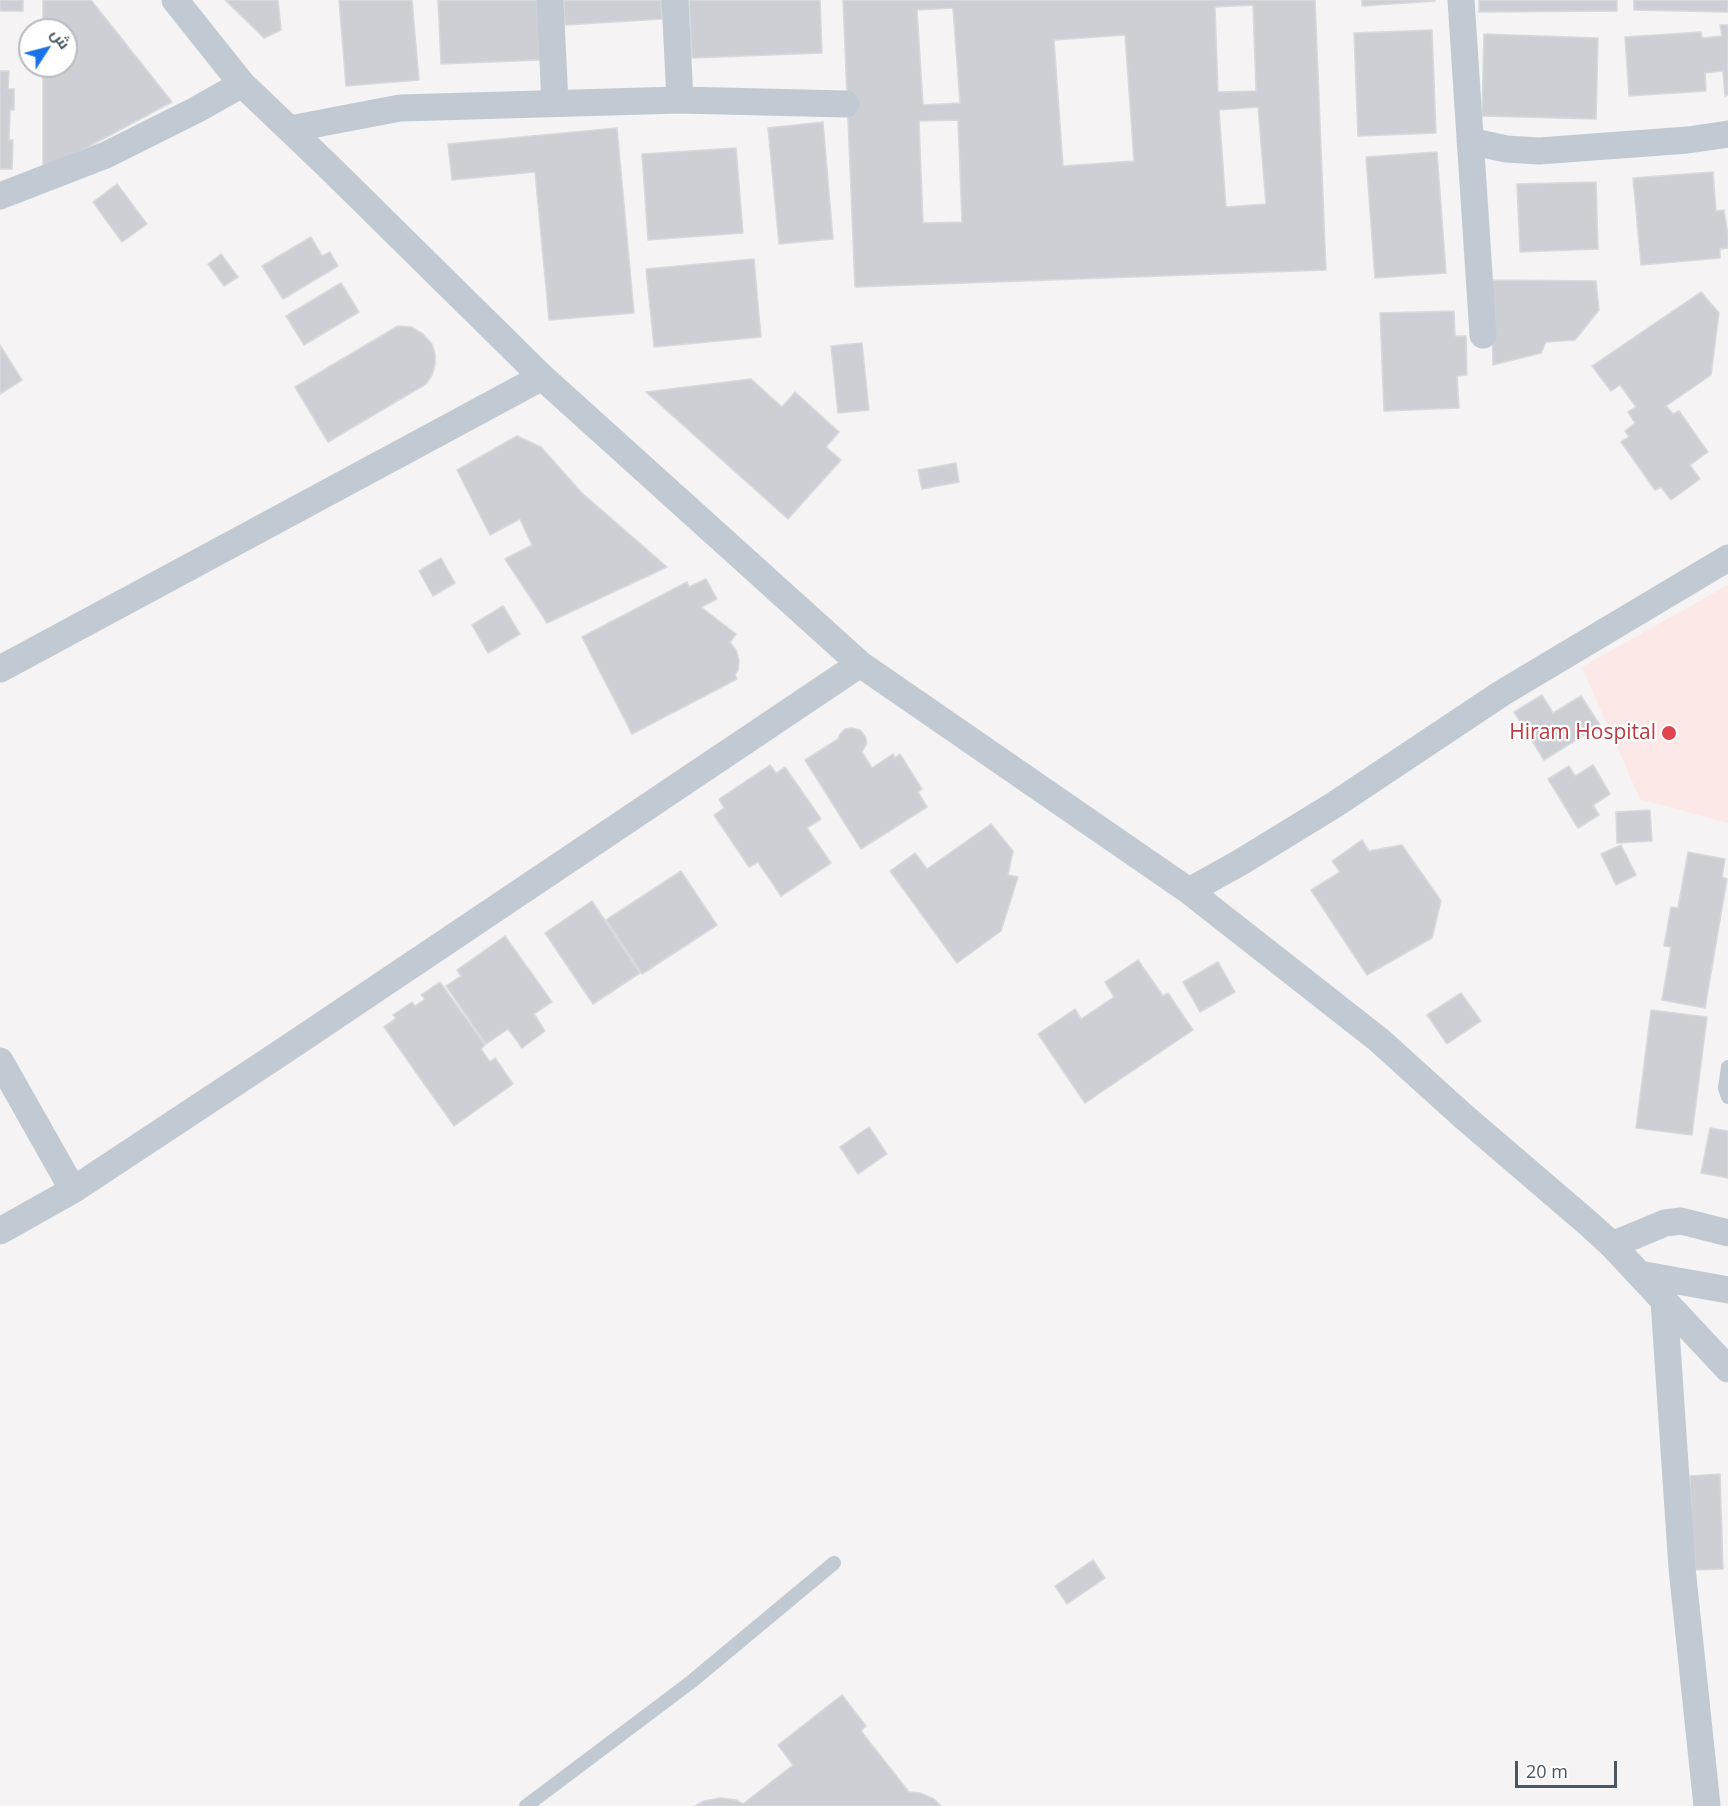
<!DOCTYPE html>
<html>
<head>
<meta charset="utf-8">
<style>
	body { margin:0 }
	#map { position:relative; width:1728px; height:1806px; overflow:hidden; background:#f5f3f3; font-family:"Open Sans",Cairo,sans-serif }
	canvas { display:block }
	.north { position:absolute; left:18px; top:18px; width:60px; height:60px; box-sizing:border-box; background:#fff; border:2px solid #b7bbc0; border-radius:50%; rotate:54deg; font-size:16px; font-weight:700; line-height:24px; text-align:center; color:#4a5661 }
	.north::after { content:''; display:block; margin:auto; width:21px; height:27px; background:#1a73e8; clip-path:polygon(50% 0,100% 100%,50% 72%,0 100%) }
	.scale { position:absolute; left:1515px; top:1761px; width:102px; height:27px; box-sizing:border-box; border:3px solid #4a5661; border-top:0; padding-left:8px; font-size:18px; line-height:21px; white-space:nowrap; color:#4a5661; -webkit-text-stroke:4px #fff; paint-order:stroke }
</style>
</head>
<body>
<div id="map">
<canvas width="1728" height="1806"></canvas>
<div class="north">ش</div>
<div class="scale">20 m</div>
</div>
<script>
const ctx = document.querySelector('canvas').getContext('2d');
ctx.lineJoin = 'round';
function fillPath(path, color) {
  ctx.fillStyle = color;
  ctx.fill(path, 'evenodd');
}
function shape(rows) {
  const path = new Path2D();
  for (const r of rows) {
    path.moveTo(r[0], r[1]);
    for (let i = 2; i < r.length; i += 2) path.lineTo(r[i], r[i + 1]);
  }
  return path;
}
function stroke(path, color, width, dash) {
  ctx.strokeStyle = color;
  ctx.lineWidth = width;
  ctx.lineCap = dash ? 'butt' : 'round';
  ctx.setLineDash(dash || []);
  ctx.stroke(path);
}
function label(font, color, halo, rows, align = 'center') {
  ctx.font = font + ' "Open Sans",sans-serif';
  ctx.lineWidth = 4.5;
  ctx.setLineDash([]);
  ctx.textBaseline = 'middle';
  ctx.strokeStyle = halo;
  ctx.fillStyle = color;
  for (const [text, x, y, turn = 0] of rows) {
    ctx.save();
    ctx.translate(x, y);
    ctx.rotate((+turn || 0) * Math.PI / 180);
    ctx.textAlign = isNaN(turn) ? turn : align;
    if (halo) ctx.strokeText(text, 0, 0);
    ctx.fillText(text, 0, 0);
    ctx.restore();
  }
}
const medical = shape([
	[1728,585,1728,823,1640,799,1582,667]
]);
const building = shape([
	[0,0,23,0,23,11,0,11,0,0],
	[43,0,91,0,172,102,43,171,43,66,66,66,66,30,43,30,43,0],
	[225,0,278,0,281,30,264,38,225,0],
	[339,0,412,0,419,80,346,86,339,0],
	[438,0,537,0,540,60,441,64,438,0],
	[564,0,661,0,662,19,565,25,564,0],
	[689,0,820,0,822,53,692,58,689,0],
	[843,0,1315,0,1326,270,855,287,843,0],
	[1253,5,1256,91,1218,92,1215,7,1253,5],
	[953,8,960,103,923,105,917,10,953,8],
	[1125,35,1134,161,1063,166,1054,40,1125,35],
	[1258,107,1266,204,1226,207,1219,110,1258,107],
	[958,120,962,222,923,223,919,121,958,120],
	[1362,0,1435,0,1435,1,1362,6,1362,0],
	[1479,0,1617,0,1617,11,1479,12,1479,0],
	[1634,0,1728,0,1728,12,1634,10,1634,0],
	[1720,25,1728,25,1728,95,1725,96,1723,71,1705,73,1706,91,1629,96,1625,37,1701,32,1702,38,1722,36,1720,25],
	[1432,30,1436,133,1358,136,1354,33,1432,30],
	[1484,34,1598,38,1596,119,1482,116,1484,34],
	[0,71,9,71,8,89,14,89,14,110,10,110,9,140,13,140,12,169,0,169,0,71],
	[823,122,833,239,779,244,768,128,823,122],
	[617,128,634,313,549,320,535,172,452,180,448,144,617,128],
	[736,148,743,233,648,240,642,154,736,148],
	[1437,152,1446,273,1375,278,1366,157,1437,152],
	[1713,172,1716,211,1724,210,1728,236,1728,248,1720,249,1720,258,1641,265,1633,178,1713,172],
	[1596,182,1598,249,1520,252,1517,184,1596,182],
	[117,184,147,224,122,242,93,202,117,184],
	[311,237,322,256,330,252,338,266,283,299,262,266,311,237],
	[221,254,238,277,224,286,208,264,221,254],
	[754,259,761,337,654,347,646,269,754,259],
	[1491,280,1596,281,1599,310,1575,340,1546,342,1541,353,1493,365,1491,280],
	[341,283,359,312,304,345,286,316,341,283],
	[1701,292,1719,313,1711,375,1666,406,1673,414,1679,411,1708,452,1690,465,1700,479,1671,500,1661,487,1655,490,1621,442,1629,437,1625,431,1635,423,1628,412,1636,407,1620,385,1611,391,1592,366,1701,292],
	[1454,311,1455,336,1466,336,1467,375,1457,376,1459,408,1384,411,1380,313,1454,311],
	[398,326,411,327,423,334,432,344,435,354,435,365,432,375,426,384,328,442,295,387,398,326],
	[862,343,869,410,838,413,831,346,862,343],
	[0,345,22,380,0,394,0,345],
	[751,379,782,407,795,392,839,432,826,447,841,460,788,519,646,392,751,379],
	[517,436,541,447,582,493,667,567,547,623,505,559,532,545,520,519,490,535,457,470,517,436],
	[956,463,959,482,922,489,918,470,956,463],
	[441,558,455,583,433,596,419,571,441,558],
	[706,579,717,599,701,607,736,634,730,642,736,650,739,660,738,670,735,675,737,679,632,734,582,637,687,582,689,587,706,579],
	[503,606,520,634,488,653,472,625,503,606],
	[1542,695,1553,713,1581,696,1600,725,1544,760,1514,712,1542,695],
	[852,728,860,730,865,736,867,743,862,752,872,768,893,754,895,758,900,754,922,789,918,792,927,807,861,849,805,760,838,739,840,734,845,729,852,728],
	[770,765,776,773,785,767,821,819,807,828,831,863,781,896,758,862,749,867,714,815,724,808,719,799,770,765],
	[1593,765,1610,794,1593,805,1599,815,1578,828,1548,779,1569,766,1575,776,1593,765],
	[1650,810,1652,841,1617,843,1616,812,1650,810],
	[991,824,1013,851,1008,875,1018,877,1001,931,957,963,890,871,915,853,927,869,991,824],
	[1362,840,1369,851,1402,845,1441,901,1432,938,1367,975,1311,890,1340,872,1332,861,1362,840],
	[1621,845,1636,875,1616,885,1601,854,1621,845],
	[1688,852,1725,859,1722,877,1727,879,1705,1008,1662,1000,1671,947,1664,946,1671,907,1678,908,1688,852],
	[681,871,717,925,642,974,606,920,681,871],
	[592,901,640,973,593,1004,545,933,592,901],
	[505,936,552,1002,534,1014,545,1031,522,1048,508,1029,486,1044,446,986,461,976,457,970,505,936],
	[1138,960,1163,996,1168,993,1193,1030,1085,1103,1038,1034,1075,1009,1081,1019,1114,997,1105,982,1138,960],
	[1218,962,1235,992,1200,1012,1183,982,1218,962],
	[440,982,485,1045,481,1049,490,1062,495,1058,513,1084,454,1126,384,1027,396,1018,393,1015,412,1002,415,1006,425,999,421,995,440,982],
	[1461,993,1481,1021,1447,1044,1427,1015,1461,993],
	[1651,1010,1707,1017,1692,1135,1636,1128,1651,1010],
	[869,1127,887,1154,858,1174,840,1147,869,1127],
	[1710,1128,1728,1131,1728,1178,1701,1173,1710,1128],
	[1720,1474,1723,1569,1693,1570,1690,1476,1720,1474],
	[1093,1560,1105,1578,1067,1604,1055,1586,1093,1560],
	[842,1695,866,1726,861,1731,909,1792,920,1793,934,1799,941,1806,695,1806,704,1801,720,1798,736,1800,743,1804,793,1765,778,1745,842,1695]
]);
const lane = shape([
	[1728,1067,1725,1088,1728,1097],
	[526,1806,691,1682,834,1563]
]);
const street = shape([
	[175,0,242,84,327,165,542,377,860,664,1189,891,1379,1040,1463,1116,1589,1224,1612,1245,1728,1369],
	[550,0,555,103],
	[675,0,680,100],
	[1461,0,1483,335],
	[290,129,400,108,680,100,846,104],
	[1470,141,1506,149,1539,151,1688,140,1728,134],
	[0,196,106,155,196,110,242,84],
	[0,669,542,377],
	[1189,891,1241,862,1334,805,1502,693,1728,558],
	[0,1061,73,1190],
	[0,1231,73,1190,285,1050,860,664],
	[1612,1245,1665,1223,1681,1221,1728,1233],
	[1639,1274,1728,1290],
	[1664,1301,1682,1568,1707,1806]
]);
const markers = [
	[1669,733,8,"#e0444e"]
];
const healthNames = [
	["Hiram Hospital",1656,733]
];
fillPath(medical, '#fce8e6');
fillPath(building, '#cdcfd5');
stroke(building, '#d7d9de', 1.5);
stroke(lane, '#c1cad2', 14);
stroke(street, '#c1cad2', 27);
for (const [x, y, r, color] of markers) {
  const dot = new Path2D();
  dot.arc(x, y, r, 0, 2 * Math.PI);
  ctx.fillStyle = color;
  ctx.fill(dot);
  stroke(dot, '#fff', 2);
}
label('21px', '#be3a42', '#fff', healthNames, 'right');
</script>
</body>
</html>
